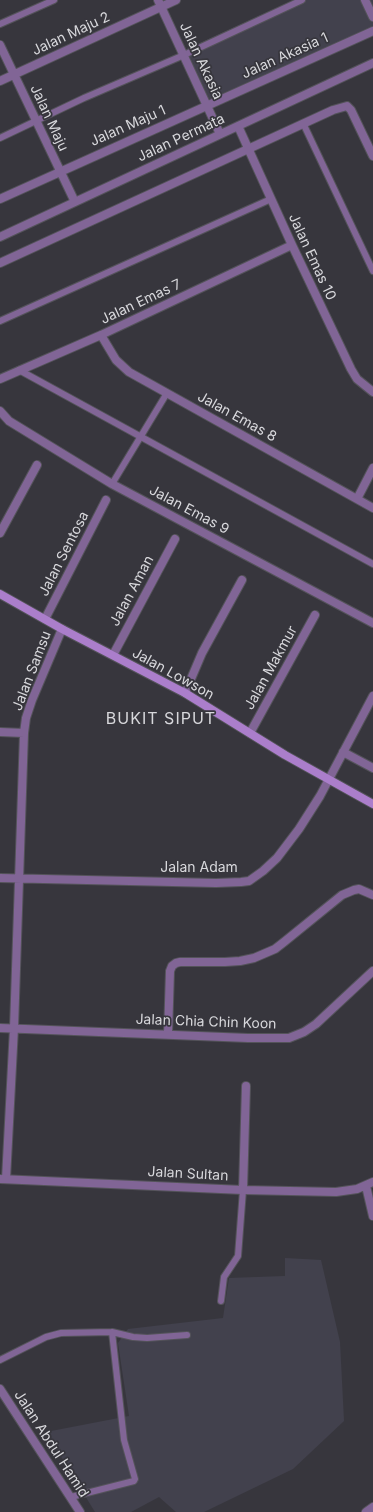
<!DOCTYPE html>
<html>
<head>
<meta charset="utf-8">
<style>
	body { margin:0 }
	canvas { display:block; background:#37363d }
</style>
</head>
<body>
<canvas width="373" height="1512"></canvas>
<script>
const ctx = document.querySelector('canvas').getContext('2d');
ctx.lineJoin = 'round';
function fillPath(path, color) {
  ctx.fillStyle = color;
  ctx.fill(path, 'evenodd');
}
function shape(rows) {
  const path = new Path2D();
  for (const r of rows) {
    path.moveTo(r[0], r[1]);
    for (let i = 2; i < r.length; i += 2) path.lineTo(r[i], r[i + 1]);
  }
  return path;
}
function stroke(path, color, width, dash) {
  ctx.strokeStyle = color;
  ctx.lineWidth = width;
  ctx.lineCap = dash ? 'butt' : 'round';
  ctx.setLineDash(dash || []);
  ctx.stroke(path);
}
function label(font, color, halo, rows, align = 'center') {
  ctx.font = font + ' Inter,sans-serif';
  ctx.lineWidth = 3.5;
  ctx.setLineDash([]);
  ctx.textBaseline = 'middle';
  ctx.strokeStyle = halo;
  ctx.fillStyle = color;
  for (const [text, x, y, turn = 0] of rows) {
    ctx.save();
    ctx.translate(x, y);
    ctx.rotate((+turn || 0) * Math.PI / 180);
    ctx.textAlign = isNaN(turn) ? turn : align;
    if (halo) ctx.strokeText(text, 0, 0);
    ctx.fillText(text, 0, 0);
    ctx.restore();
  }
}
const built = shape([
	[294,0,373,0,373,36,206,111,178,53],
	[285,1258,321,1260,340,1342,344,1421,293,1469,204,1512,176,1512,159,1497,131,1512,95,1512,46,1432,129,1416,118,1343,128,1329,223,1318,229,1278,285,1276]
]);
const lane = shape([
	[0,24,54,0],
	[303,123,373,271],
	[0,138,84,98,184,55,302,0],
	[0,321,271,199],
	[19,370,373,564],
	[112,484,167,393],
	[221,1301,224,1277,238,1256,243,1190],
	[0,1360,46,1337,61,1333,112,1332,133,1337,147,1338,187,1335],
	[71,1497,134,1481,135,1479,124,1440,112,1332]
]);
const street = shape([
	[158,0,220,134],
	[365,0,373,17],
	[0,45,75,202],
	[0,81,176,0],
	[238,126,292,245,351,369,357,379,373,392],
	[0,199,373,31],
	[0,237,373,63],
	[0,263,333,110,347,106,351,110,373,156],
	[101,335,116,360,129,372,373,508],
	[0,379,101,335,292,245],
	[0,411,9,421,112,484,373,623],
	[357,499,373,468],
	[0,533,37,465],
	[45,619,106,500],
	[113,655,175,539],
	[185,693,202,653,242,580],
	[0,732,24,733],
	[250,733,315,615],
	[343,752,373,768],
	[0,878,216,883,241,882,249,881,263,871,277,858,299,829,320,796,373,696],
	[0,1028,248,1038,289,1038,304,1032,316,1024,373,971],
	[168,1034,170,971,172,966,176,963,180,962,225,962,240,961,254,958,275,949,284,942,342,895,354,890,359,889,373,895],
	[0,1179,243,1190,336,1192,357,1189,373,1182],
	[6,1179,14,1028,24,733,26,718,32,700,62,629],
	[366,1186,373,1216],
	[243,1190,246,1086],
	[0,1389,80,1512],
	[366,1512,373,1507]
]);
const secondary = shape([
	[0,594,62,629,185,693,285,755,373,804]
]);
const streetNames = [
	["Jalan Maju 2",71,34,-25],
	["Jalan Akasia 1",285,56,-24],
	["Jalan Akasia",201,61,65],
	["Jalan Maju",49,118,65],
	["Jalan Maju 1",128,126,-24],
	["Jalan Permata",181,138,-25],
	["Jalan Emas 10",312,257,65],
	["Jalan Emas 7",141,302,-25],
	["Jalan Emas 8",237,417,29],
	["Jalan Emas 9",189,510,28],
	["Jalan Sentosa",64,554,-63],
	["Jalan Aman",132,591,-62],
	["Jalan Makmur",271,668,-61],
	["Jalan Samsu",32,671,-69],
	["Jalan Lowson",173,674,29],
	["Jalan Adam",199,868],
	["Jalan Chia Chin Koon",206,1022,2],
	["Jalan Sultan",188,1174,3],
	["Jalan Abdul Hamid",51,1444,57]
];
const quarterNames = [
	["BUKIT SIPUT",161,719]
];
fillPath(built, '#42414d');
stroke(lane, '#54535a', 8);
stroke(street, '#54535a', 10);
stroke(secondary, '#54535a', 10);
stroke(lane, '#816596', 6);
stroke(street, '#816596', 8);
stroke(secondary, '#ab7ecb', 8);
label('14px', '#d8d8dc', '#37363d', streetNames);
ctx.letterSpacing = '1px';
label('16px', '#d8d8dc', '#37363d', quarterNames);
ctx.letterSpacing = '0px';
</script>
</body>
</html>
